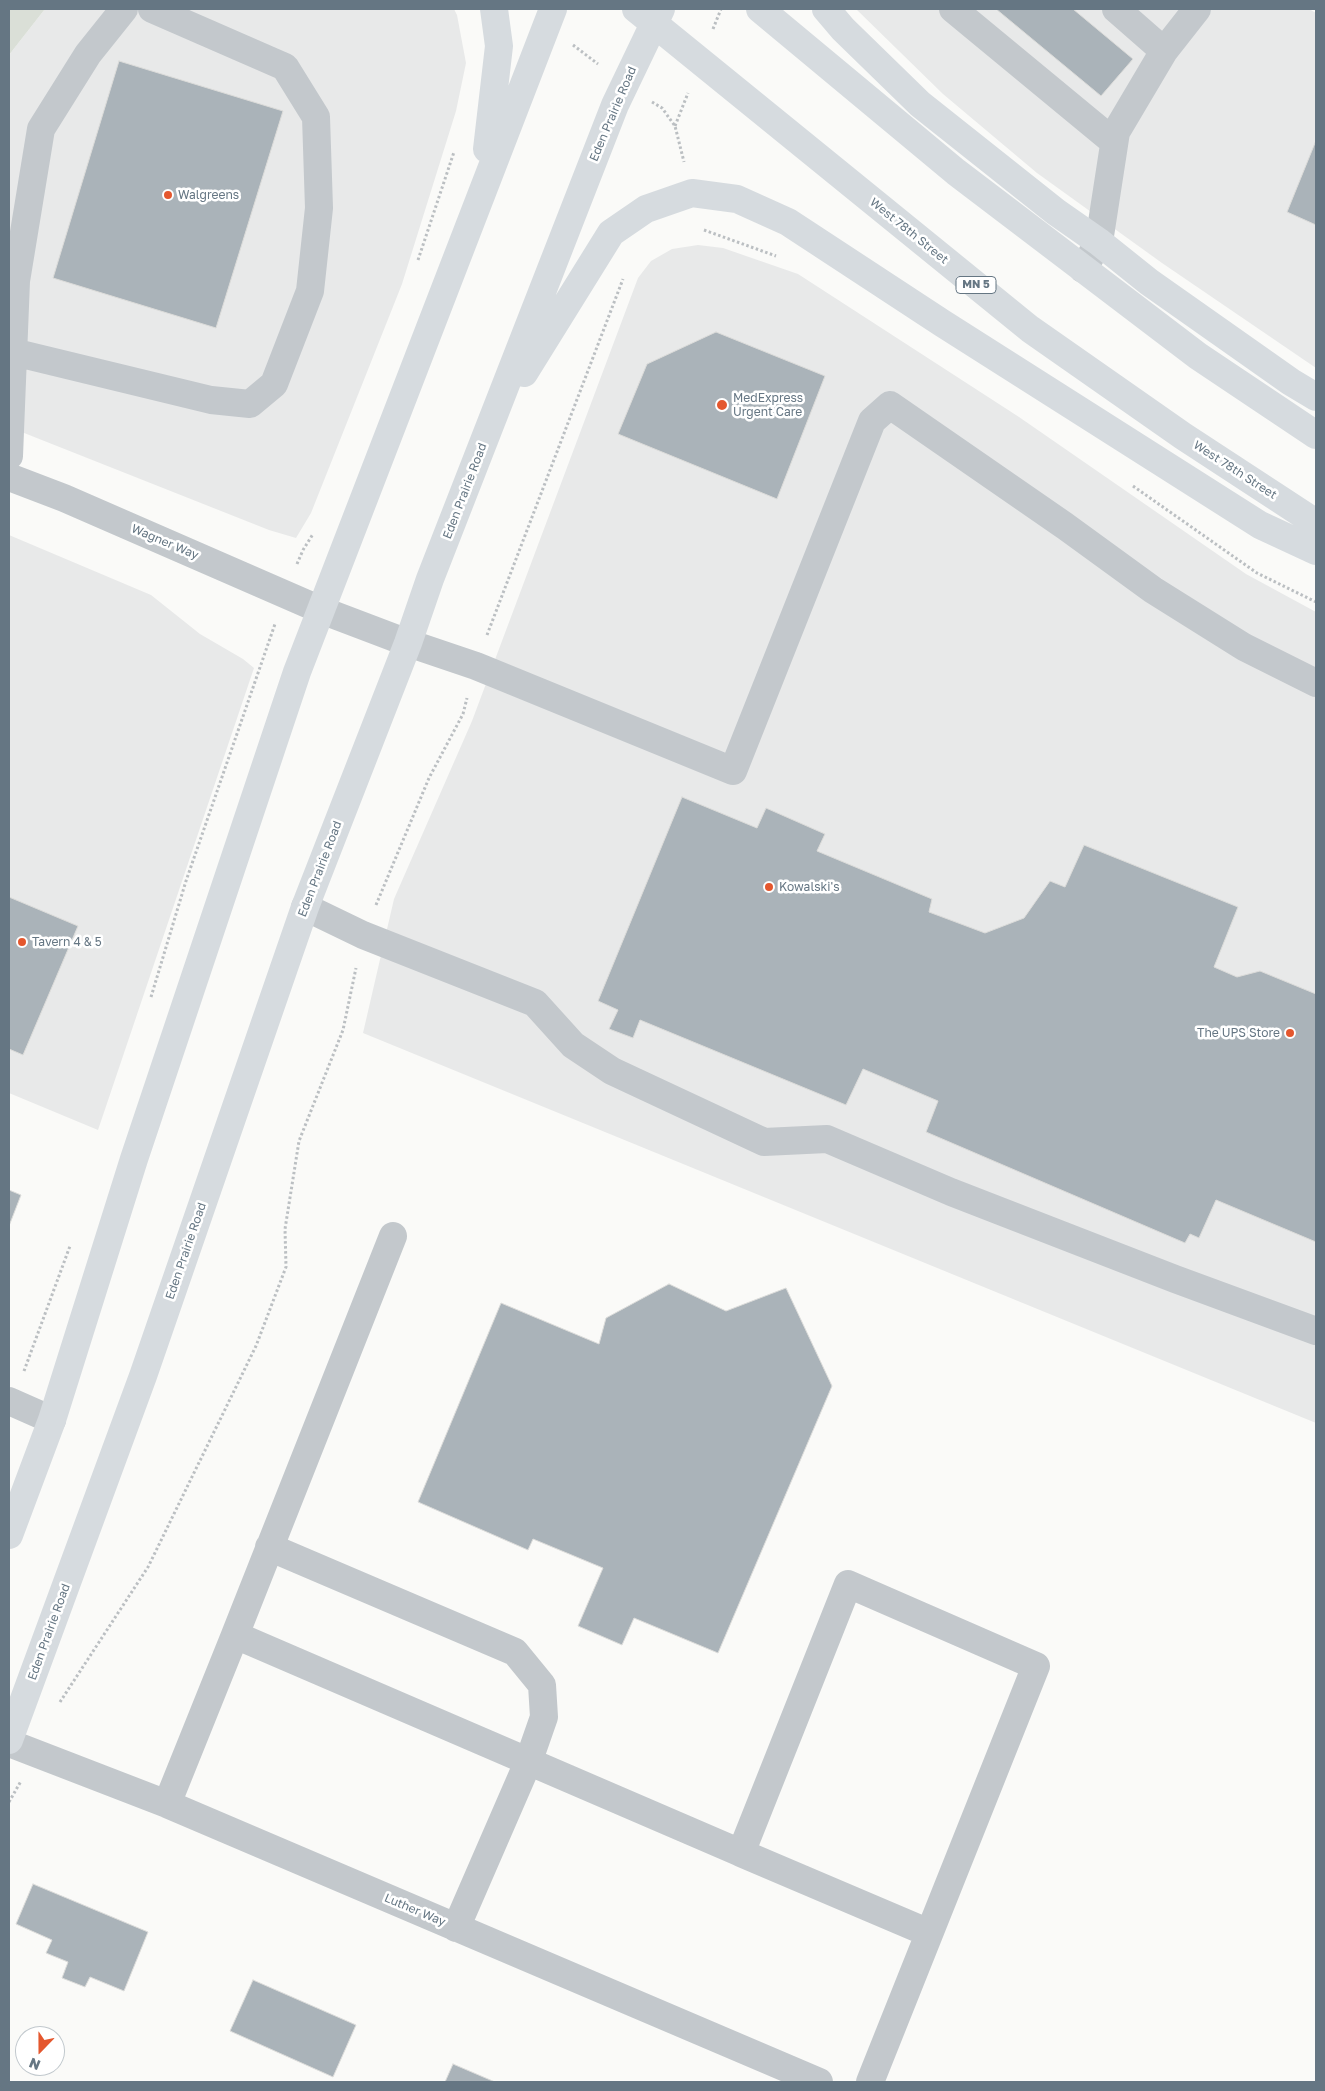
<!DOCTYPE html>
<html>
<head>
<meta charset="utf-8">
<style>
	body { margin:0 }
	#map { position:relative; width:1325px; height:2091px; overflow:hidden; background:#fafaf8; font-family:"Golos Text",sans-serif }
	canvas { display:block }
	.frame { position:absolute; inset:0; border:10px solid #657683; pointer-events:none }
	.north { position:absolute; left:15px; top:2026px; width:50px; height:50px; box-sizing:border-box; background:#fff; border:1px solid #c1c8cd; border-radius:50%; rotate:202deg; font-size:14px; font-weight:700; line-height:20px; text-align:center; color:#657683 }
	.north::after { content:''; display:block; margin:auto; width:18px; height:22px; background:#e4572e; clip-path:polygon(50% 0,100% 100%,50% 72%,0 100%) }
</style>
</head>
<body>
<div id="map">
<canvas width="1325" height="2091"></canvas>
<div class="frame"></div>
<div class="north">N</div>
</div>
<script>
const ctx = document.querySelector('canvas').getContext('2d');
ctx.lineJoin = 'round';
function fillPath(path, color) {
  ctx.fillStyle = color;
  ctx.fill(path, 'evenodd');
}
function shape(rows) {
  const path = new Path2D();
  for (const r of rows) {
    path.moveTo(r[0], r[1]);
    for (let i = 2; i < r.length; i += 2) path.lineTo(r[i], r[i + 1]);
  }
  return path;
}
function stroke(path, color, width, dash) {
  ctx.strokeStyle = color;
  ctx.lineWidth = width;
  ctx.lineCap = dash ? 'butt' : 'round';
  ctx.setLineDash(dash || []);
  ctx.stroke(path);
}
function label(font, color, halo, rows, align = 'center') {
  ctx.font = font + ' "Golos Text",sans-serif';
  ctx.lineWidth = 5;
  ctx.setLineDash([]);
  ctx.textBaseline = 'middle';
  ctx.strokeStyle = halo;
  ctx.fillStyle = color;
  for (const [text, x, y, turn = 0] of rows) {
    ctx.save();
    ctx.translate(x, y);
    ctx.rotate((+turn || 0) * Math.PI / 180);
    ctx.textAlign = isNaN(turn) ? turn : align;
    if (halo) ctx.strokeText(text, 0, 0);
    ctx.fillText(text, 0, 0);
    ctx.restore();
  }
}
const built = shape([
	[45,9,454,9,457,15,466,63,456,111,402,284,311,513,296,538,269,530,9,427,9,55],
	[856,9,1309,9,1316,13,1316,368,1162,263,1037,173,943,94],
	[698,245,723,248,798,274,1019,417,1246,574,1316,612,1316,1423,363,1033,394,899,472,721,638,278,651,261,672,249],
	[9,535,151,595,200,634,243,659,254,668,98,1130,9,1093]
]);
const green = shape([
	[9,9,45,9,9,55]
]);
const building = shape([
	[996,9,1073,9,1133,59,1101,96,996,9],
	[119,61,283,111,216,328,53,278,119,61],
	[1315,143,1316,144,1316,225,1287,212,1315,143],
	[716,332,825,376,777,499,618,434,647,364,716,332],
	[682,797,757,828,766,808,825,834,817,851,932,899,929,912,985,933,1024,918,1050,881,1065,887,1084,845,1238,907,1214,967,1237,977,1260,971,1316,994,1316,1242,1216,1200,1199,1238,1190,1234,1185,1243,926,1132,938,1101,863,1069,846,1105,640,1020,633,1038,609,1029,618,1010,598,1001,682,797],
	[9,897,78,926,23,1055,9,1049,9,897],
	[9,1190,21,1195,9,1226,9,1190],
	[669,1284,726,1311,786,1288,832,1386,718,1653,634,1618,622,1645,578,1626,603,1568,533,1539,528,1550,418,1502,501,1303,599,1344,606,1318,669,1284],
	[33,1884,148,1932,124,1991,90,1977,85,1987,62,1978,68,1962,46,1953,52,1940,16,1924,33,1884],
	[253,1980,356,2025,333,2077,230,2031,253,1980],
	[453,2064,495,2082,445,2082,453,2064]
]);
const path = shape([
	[713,29,721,9],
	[573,45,598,64],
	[652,102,662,108,675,126,684,162],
	[675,126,688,93],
	[704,230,776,256],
	[418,260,454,152],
	[1133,486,1257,573,1316,602],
	[297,564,303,550,313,534],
	[487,635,623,279],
	[376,905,429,778,463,714,467,698],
	[151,997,186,881,275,624],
	[24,1371,70,1246],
	[60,1702,148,1567,256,1346,286,1267,285,1229,299,1141,343,1030,356,968],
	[9,1802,21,1781]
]);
const minor = shape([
	[953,9,1114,142],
	[1164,51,1197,9],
	[1083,269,1099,242,1116,132,1164,51,1116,9],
	[13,352,211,400,250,404,274,384,310,291,319,208,316,117,285,67,152,9],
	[9,456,16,281,41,129,88,54,124,9],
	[9,477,64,498,321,610,408,643,476,666,733,771,872,421,890,405,1065,526,1153,590,1244,647,1316,683],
	[305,907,363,935,535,1003,573,1045,612,1071,764,1142,827,1139,951,1192,1175,1279,1316,1331],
	[393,1236,235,1635,741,1853],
	[9,1401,52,1420],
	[269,1547,515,1652,542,1685,544,1717,529,1760,456,1928],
	[9,1743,167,1804,819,2082],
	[167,1804,235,1635],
	[870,2082,1036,1666,848,1584,741,1853,929,1933]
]);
const major = shape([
	[636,9,1030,329,1183,436,1316,523],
	[760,9,956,172,1198,356,1316,435],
	[826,9,843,29,920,104,1056,212,1099,242,1149,282,1291,382,1316,397],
	[487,149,499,46,494,9],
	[524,373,611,233,646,209,692,193,737,199,788,222,942,323,1260,525,1316,551],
	[9,1535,52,1420,134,1159,297,672,553,9],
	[9,1740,143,1376,305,907,408,643,430,579,615,105,661,9]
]);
const markers = [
	[168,195,5,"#e4572e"],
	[722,405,6,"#e4572e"],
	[769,887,5,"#e4572e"],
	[22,942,5,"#e4572e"],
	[1290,1033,5,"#e4572e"]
];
const shields = [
	[976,285,40]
];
const shieldNames = [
	["MN 5",976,285]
];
const streetNames = [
	["Eden Prairie Road",613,114,-67],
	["West 78th Street",909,231,39],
	["West 78th Street",1235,470,33],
	["Eden Prairie Road",465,491,-69],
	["Wagner Way",165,542,23],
	["Eden Prairie Road",320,869,-69],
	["Eden Prairie Road",186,1251,-71],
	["Eden Prairie Road",49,1632,-70],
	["Luther Way",415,1910,23]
];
const poiNames = [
	["Walgreens",178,195],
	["MedExpress",733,398],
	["Urgent Care",733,412],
	["Kowalski's",779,887],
	["Tavern 4 & 5",32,942],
	["The UPS Store",1280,1033,"right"]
];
fillPath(built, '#e8e9e9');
fillPath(green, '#dadfd7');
fillPath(building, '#aab3b9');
stroke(building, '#dcdcda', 1);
stroke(path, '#bbbfc2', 3, [2.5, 2.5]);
stroke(minor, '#c3c8cc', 28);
stroke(major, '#d6dbdf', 28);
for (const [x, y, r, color] of markers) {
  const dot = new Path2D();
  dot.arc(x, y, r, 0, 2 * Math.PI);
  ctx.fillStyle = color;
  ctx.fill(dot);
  stroke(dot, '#fff', 2);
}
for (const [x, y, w] of shields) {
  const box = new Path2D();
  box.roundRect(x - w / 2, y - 8.5, w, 17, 4);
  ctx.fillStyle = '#fff';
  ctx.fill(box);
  stroke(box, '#657683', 1);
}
label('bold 11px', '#657683', null, shieldNames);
label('12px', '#657683', '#fff', streetNames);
label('12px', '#657683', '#fff', poiNames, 'left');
</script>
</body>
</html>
